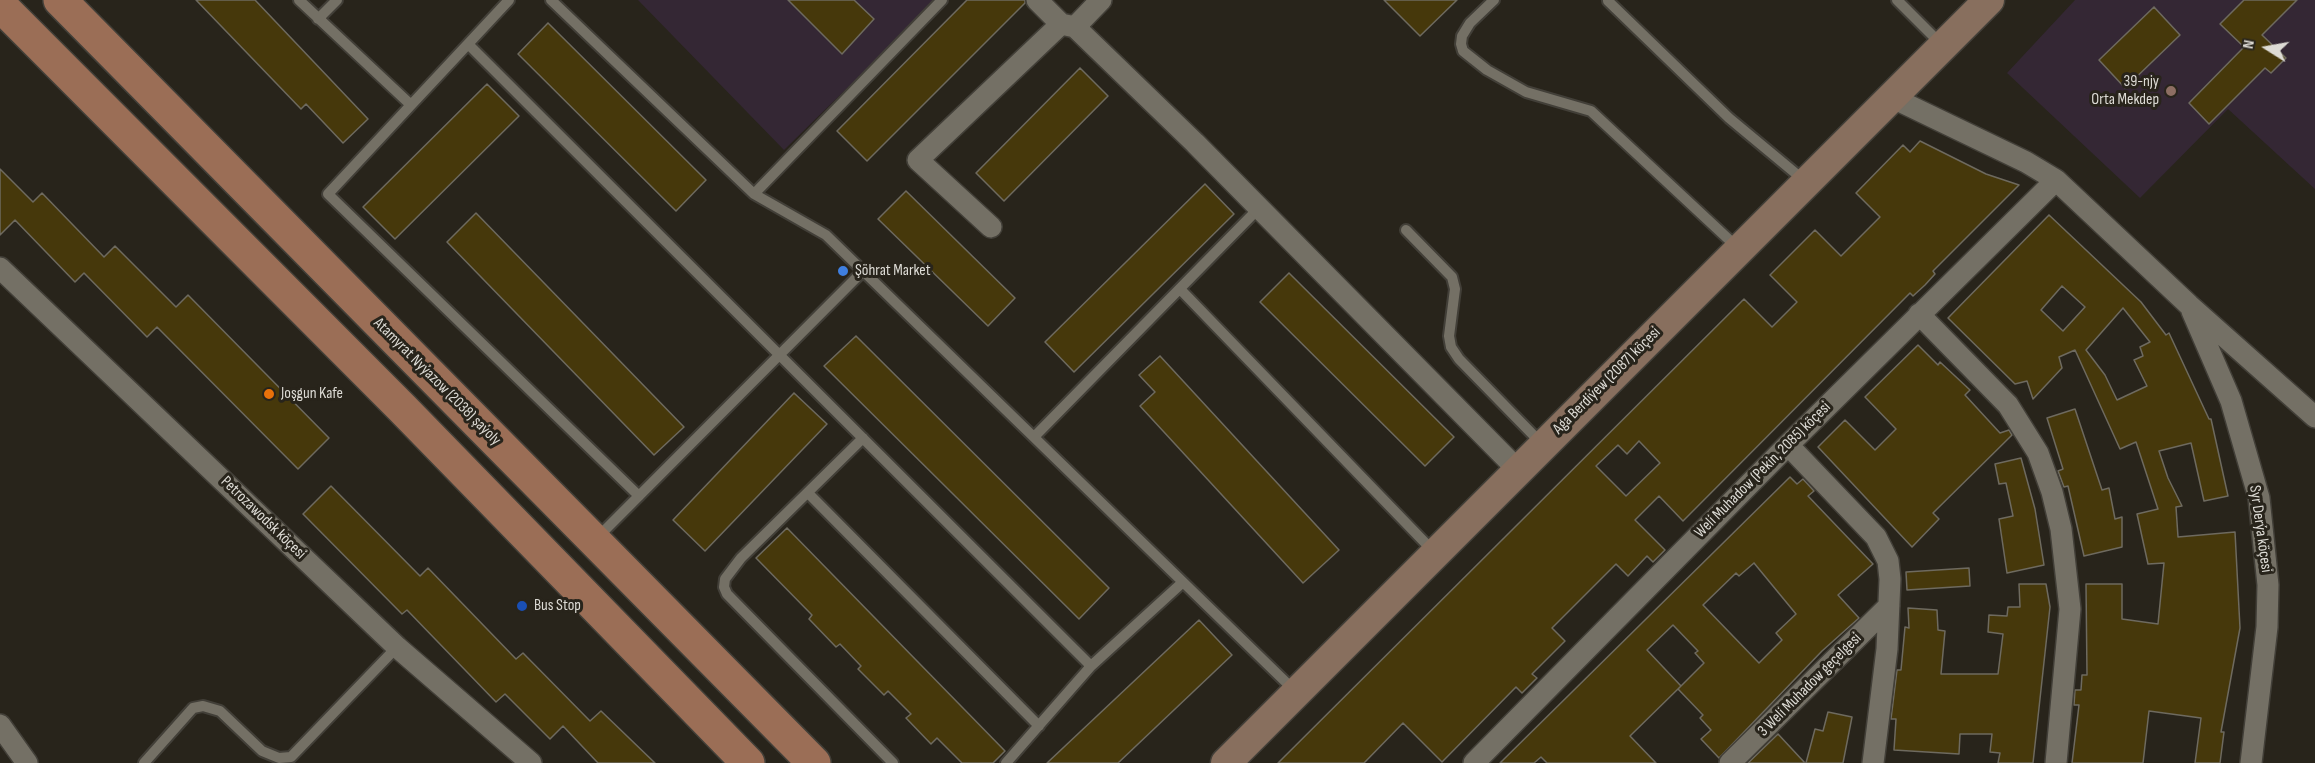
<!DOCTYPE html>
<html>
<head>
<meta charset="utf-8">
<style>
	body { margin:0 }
	#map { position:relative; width:2315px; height:763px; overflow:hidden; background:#28241b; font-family:"Sofia Sans Condensed",sans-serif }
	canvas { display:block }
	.north { position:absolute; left:2237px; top:18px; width:60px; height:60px; -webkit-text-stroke:4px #28241b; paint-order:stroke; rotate:281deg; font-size:16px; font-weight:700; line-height:24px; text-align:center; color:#dddbd5 }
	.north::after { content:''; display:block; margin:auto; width:21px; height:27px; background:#dddbd5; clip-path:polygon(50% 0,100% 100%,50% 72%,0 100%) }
</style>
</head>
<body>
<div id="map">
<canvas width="2315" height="763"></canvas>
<div class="north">N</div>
</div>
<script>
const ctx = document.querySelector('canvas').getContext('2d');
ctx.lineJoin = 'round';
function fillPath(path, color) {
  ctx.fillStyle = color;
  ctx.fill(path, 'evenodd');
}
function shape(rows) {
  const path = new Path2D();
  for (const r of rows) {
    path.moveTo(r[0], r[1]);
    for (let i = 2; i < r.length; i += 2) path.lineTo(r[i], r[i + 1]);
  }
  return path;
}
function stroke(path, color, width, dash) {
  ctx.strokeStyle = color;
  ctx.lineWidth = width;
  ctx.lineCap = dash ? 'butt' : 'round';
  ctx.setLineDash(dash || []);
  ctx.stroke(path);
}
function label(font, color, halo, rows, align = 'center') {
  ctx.font = font + ' "Sofia Sans Condensed",sans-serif';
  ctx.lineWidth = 6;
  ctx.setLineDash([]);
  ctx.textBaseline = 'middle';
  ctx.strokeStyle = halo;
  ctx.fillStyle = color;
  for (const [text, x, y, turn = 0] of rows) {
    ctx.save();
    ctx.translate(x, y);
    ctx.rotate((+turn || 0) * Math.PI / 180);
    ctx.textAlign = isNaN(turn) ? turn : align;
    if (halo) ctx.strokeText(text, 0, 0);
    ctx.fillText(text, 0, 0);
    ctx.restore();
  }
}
const education = shape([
	[638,0,937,0,784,150],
	[2075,0,2315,0,2315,189,2228,109,2140,198,2007,73]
]);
const building = shape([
	[196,0,255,0,368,119,343,143,306,104,301,109,196,0],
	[788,0,854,0,874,19,842,54,788,0],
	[967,0,1025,0,1025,3,867,161,837,131,967,0],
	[1384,0,1457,0,1420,36,1384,0],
	[2244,0,2297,0,2262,35,2286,58,2271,73,2265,68,2209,124,2189,103,2244,47,2220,24,2244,0],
	[2154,7,2180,35,2125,88,2099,60,2154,7],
	[548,23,706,180,676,211,518,54,548,23],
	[1080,68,1108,96,1004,201,976,173,1080,68],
	[487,84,519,116,395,239,363,207,487,84],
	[1920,141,1986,174,2019,185,1933,271,1935,274,1925,285,1913,296,1910,293,1683,521,1659,496,1635,520,1665,550,1653,562,1647,556,1628,576,1616,564,1552,628,1565,641,1532,674,1537,678,1522,693,1516,687,1442,762,1403,723,1364,763,1278,763,1744,299,1772,327,1797,302,1770,275,1815,230,1841,256,1880,217,1856,193,1903,145,1910,152,1920,141],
	[1639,441,1660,463,1626,496,1596,466,1618,445,1627,454,1639,441],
	[0,169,33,202,42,193,104,257,115,246,176,307,188,295,329,438,298,469,157,327,147,337,84,273,75,282,15,220,0,235,0,169],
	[1205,184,1234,214,1074,372,1045,342,1205,184],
	[906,191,1015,298,988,326,878,219,906,191],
	[476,213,684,427,654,455,447,242,476,213],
	[2049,215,2141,302,2166,335,2169,333,2209,419,2211,419,2228,496,2204,501,2191,443,2159,451,2168,478,2182,506,2176,507,2178,537,2235,532,2240,628,2221,732,2224,732,2220,763,2195,763,2201,718,2149,711,2143,763,2072,763,2079,705,2074,705,2075,690,2081,690,2082,675,2087,675,2086,584,2122,584,2122,619,2158,624,2164,563,2148,564,2137,514,2158,509,2136,442,2120,449,2075,350,2059,357,2062,368,2033,399,2027,381,2015,384,1948,318,2049,215],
	[2062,286,2085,307,2063,331,2041,310,2062,286],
	[2123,308,2150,342,2140,347,2143,356,2134,360,2147,386,2117,400,2105,375,2086,350,2123,308],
	[1289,273,1454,437,1425,466,1260,302,1289,273],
	[856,336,1109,588,1079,619,824,366,856,336],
	[1918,345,1938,365,1940,362,1970,390,1965,395,2000,433,2009,430,2012,435,1933,513,1939,519,1912,547,1818,447,1845,420,1875,450,1896,429,1865,397,1918,345],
	[1160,356,1339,550,1303,583,1140,406,1155,392,1139,375,1160,356],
	[794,393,827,424,705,551,673,520,794,393],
	[2075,409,2102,490,2109,488,2115,519,2122,517,2122,547,2084,556,2068,486,2064,487,2058,471,2063,469,2047,418,2075,409],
	[2021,458,2035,509,2044,565,2007,573,1999,519,2013,516,2006,483,1999,484,1995,464,2021,458],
	[1790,477,1797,484,1803,479,1814,491,1808,496,1873,564,1838,595,1859,618,1822,651,1719,758,1701,739,1711,730,1700,718,1703,715,1678,689,1704,663,1695,653,1698,651,1673,625,1647,650,1681,686,1630,736,1656,763,1547,763,1541,757,1534,763,1500,763,1790,477],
	[1754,563,1796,614,1776,633,1782,640,1759,663,1703,605,1736,573,1739,576,1754,563],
	[331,486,420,576,428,568,516,659,523,653,590,721,601,711,655,763,598,763,563,726,550,739,505,694,496,702,407,610,402,614,303,514,331,486],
	[787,528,1005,751,993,763,962,763,937,738,931,744,906,718,911,714,888,691,884,695,858,669,861,666,840,644,836,647,809,619,812,615,756,558,787,528],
	[1969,568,1970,586,1907,590,1906,572,1969,568],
	[2019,584,2046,584,2050,607,2033,763,1998,763,2000,753,1990,752,1992,734,1960,734,1959,754,1894,750,1896,719,1891,719,1897,670,1901,670,1905,627,1909,628,1908,608,1937,610,1938,630,1945,631,1941,674,1998,674,2003,634,1988,632,1989,615,2007,616,2008,607,2020,607,2019,584],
	[1199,620,1232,655,1118,763,1047,763,1199,620],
	[1828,712,1852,717,1843,763,1806,763,1815,729,1823,731,1828,712],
	[1778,734,1805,763,1748,763,1778,734]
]);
const lane = shape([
	[299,0,411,105,468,44],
	[509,0,468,44,1091,666],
	[551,0,754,194,826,235,1296,692],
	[1494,0,1470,23,1462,36,1461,44,1463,51,1487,70,1526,92,1591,111,1739,249],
	[1897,0,1943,46],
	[1608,1,1729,118,1806,182],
	[318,19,337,0],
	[411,105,328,194,639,496],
	[754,194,942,0],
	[1406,230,1452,277,1455,289,1449,336,1451,347,1459,359,1543,445],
	[1180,289,1434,552],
	[1034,437,1259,208],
	[863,438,741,558,725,579,724,587,727,594,893,763],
	[808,493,1039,726],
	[597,538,863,271],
	[144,763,193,708,203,706,220,711,262,751,279,758,291,757,397,647],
	[1006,763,1091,666,1183,582]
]);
const street = shape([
	[1037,0,1061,24,1075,27,1195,143,1518,470],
	[1075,27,1101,0],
	[1891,97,2026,162,2056,180,2189,305,2315,417],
	[991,227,918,160,1061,24],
	[0,268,397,647,531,763],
	[2192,311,2231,401,2259,498,2268,585,2267,627,2251,763],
	[1919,314,2008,405,2038,453,2052,492,2061,529,2070,609,2056,763],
	[1788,445,1876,537,1888,561,1890,579,1887,649,1873,763],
	[0,725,27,763],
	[1474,763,1788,445,2056,180],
	[1730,763,1889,606]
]);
const secondary = shape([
	[1226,763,1989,0]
]);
const primary = shape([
	[60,0,814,763],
	[0,5,402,408,748,763]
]);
const markers = [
	[2171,91,6,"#8d6e63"],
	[843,271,6,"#3f7fe0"],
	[269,394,6,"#e8710a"],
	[522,606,6,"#1a4fb4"]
];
const poiNames = [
	["39-njy",2159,82,"right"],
	["Orta Mekdep",2159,100,"right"],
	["Şöhrat Market",855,271],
	["Joşgun Kafe",281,394],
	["Bus Stop",534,606]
];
const streetNames = [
	["Aga Berdiýew (2087) köçesi",1607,381,-45],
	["Atamyrat Nyýazow (2038) şaýoly",437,382,45],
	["Weli Muhadow (Pekin, 2085) köçesi",1763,470,-45],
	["Petrozawodsk köçesi",263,518,44],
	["Syr Derýa köçesi",2260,529,82],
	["3 Weli Muhadow geçelgesi",1810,685,-45]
];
fillPath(education, '#342734');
fillPath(building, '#46380b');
stroke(building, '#6e6a5f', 1.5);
stroke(lane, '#423f38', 14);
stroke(street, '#423f38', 24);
stroke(secondary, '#423f38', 33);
stroke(primary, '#423f38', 36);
stroke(lane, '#747065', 10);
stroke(street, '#747065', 21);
stroke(secondary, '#886f5e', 30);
stroke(primary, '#9b6e56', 33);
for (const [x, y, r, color] of markers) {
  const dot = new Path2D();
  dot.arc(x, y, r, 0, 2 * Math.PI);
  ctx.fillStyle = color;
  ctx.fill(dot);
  stroke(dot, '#28241b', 2);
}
label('16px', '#dddbd5', '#28241b', poiNames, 'left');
label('16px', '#dddbd5', '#28241b', streetNames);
</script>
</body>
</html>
